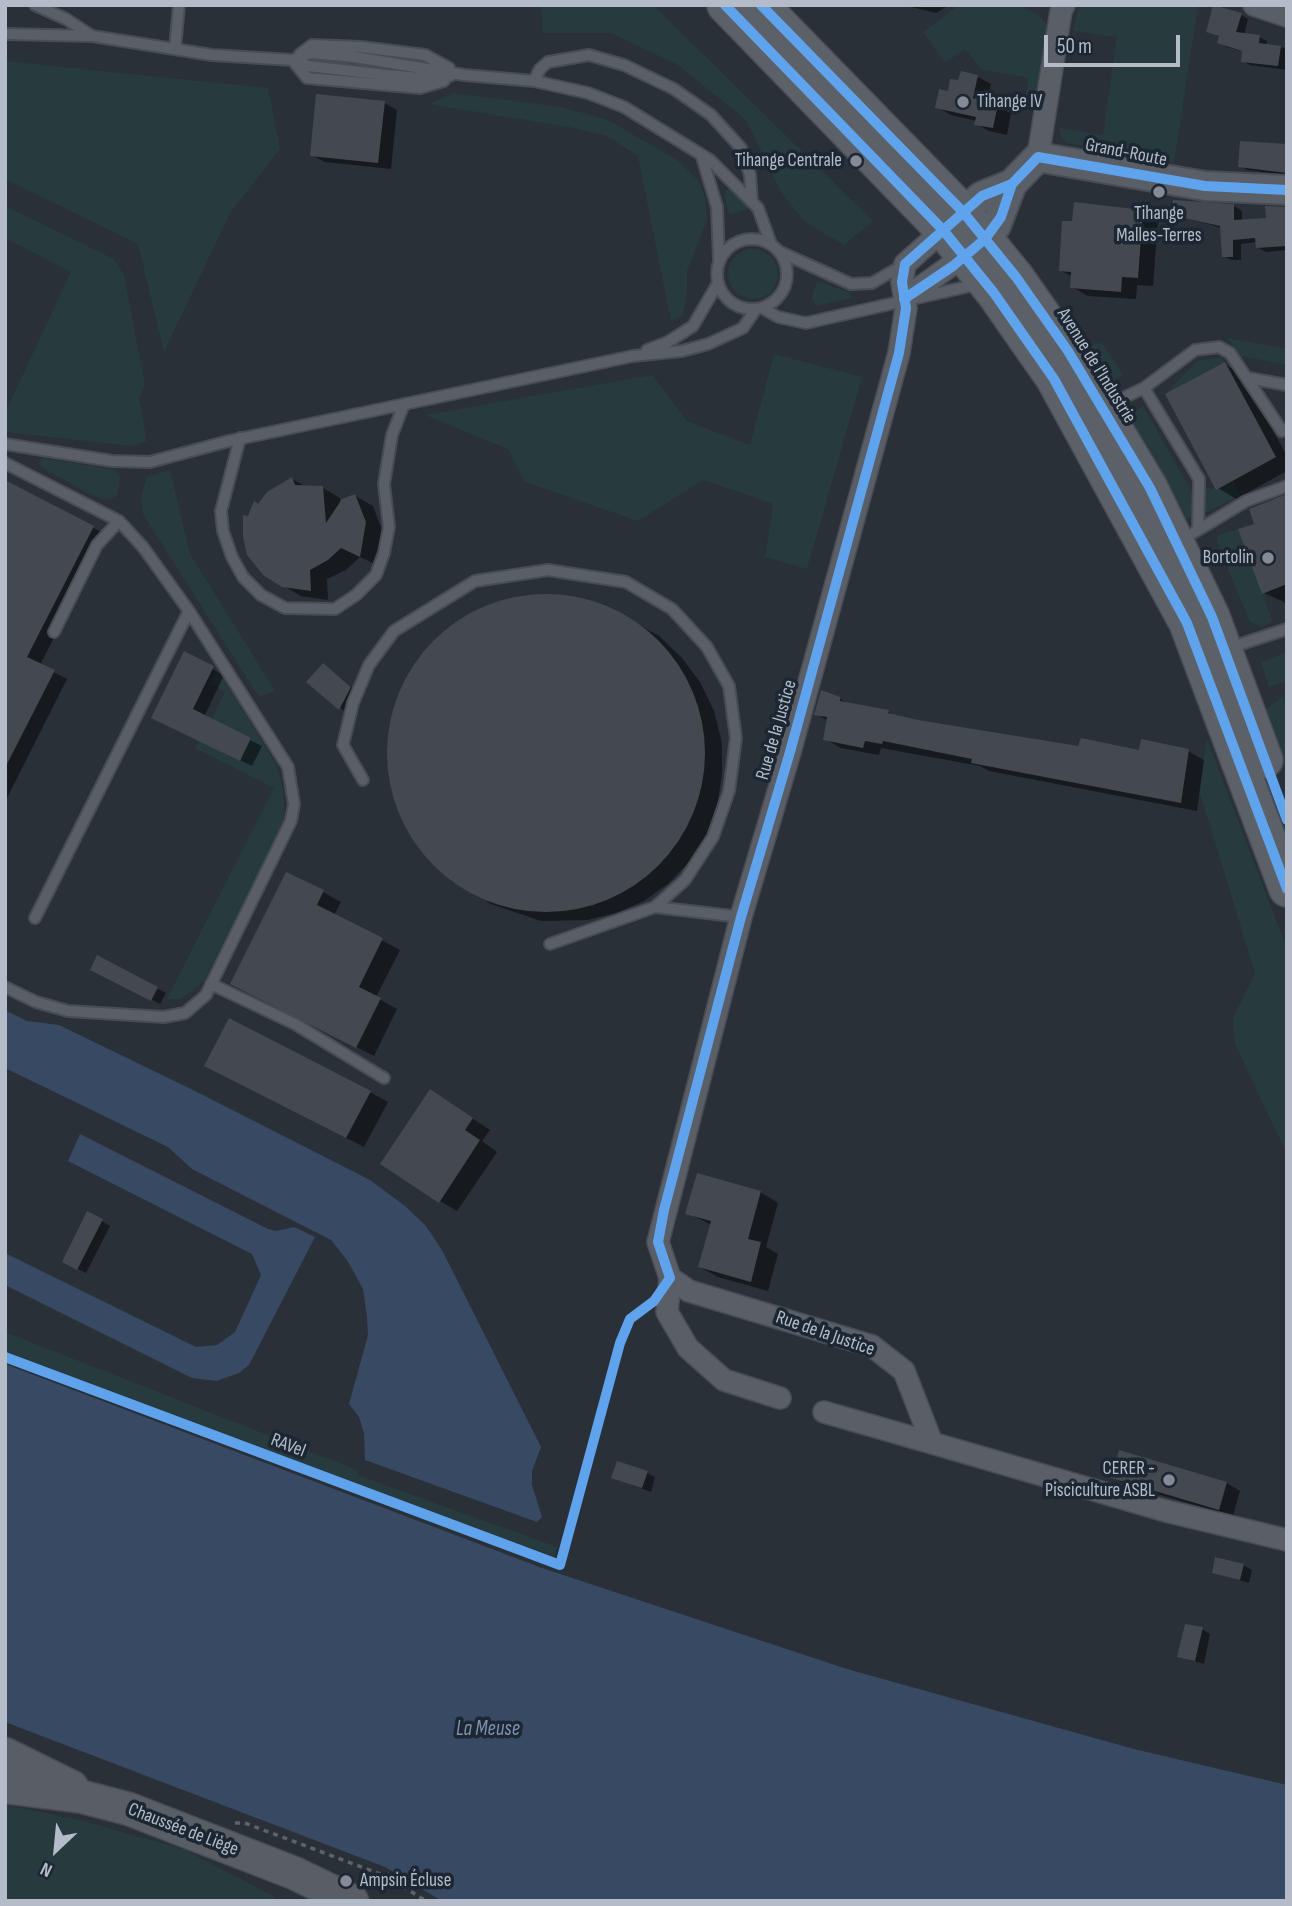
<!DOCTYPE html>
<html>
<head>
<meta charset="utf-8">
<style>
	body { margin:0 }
	#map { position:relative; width:1292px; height:1906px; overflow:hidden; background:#2a3038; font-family:"Sofia Sans Condensed",sans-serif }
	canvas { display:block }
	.frame { position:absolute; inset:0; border:7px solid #b4bcc9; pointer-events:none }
	.north { position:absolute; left:21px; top:1815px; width:70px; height:70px; -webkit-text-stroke:5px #1d2633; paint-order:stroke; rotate:206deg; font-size:19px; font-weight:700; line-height:28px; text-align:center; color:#b4bcc9 }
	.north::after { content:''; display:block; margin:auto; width:24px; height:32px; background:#b4bcc9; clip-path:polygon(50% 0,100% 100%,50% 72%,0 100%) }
	.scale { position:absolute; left:1044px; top:35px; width:136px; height:32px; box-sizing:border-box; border:4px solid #b4bcc9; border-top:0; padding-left:9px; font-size:21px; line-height:24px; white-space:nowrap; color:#b4bcc9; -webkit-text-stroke:5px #1d2633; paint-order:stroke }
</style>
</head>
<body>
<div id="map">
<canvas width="1292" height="1906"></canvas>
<div class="frame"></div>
<div class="north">N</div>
<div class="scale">50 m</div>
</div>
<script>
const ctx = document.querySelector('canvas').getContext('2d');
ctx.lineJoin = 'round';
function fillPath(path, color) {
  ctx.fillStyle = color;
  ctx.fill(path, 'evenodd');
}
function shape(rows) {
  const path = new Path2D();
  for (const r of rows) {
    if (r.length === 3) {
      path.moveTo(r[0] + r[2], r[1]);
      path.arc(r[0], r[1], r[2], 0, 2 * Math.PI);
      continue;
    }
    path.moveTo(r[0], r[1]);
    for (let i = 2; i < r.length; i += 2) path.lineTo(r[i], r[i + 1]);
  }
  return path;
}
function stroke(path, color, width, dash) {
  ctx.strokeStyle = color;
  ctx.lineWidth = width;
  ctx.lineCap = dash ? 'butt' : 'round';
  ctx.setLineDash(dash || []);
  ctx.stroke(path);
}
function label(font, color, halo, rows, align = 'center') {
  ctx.font = font + ' "Sofia Sans Condensed",sans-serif';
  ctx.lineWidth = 7;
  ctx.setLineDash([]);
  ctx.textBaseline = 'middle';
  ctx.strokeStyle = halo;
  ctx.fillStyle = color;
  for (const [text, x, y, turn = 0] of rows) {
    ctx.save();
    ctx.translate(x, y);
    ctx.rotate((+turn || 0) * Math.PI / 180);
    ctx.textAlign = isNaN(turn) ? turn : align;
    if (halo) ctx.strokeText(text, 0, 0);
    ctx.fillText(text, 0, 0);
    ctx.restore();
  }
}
const green = shape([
	[541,5,653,5,873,221,844,245,805,222,781,192,746,120,678,65,611,33,543,33],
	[959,5,1017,5,1037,14,1046,23,1049,31,1035,102,1025,100,1028,78,982,70,965,49,945,63,923,32],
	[1079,5,1198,5,1174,163,1068,143,1061,137,1059,128,1103,135,1117,37,1073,31],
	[5,61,268,88,280,149,230,213,164,352,138,244,5,179],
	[453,93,562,107,608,120,677,160,699,181,705,197,707,220,687,271,687,294,683,315,671,321,638,156,607,136,569,127,429,104],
	[729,188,741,196,750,208,729,215,724,192],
	[5,206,114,259,124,275,145,385,139,398,147,441,132,446,5,432,5,413,71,272,5,238],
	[753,274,25],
	[817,281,851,293,851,298,816,306,812,297],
	[1227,338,1287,349,1287,365,1241,356],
	[1102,343,1123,375,1110,382,1088,344],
	[774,354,862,377,807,569,765,557,773,504,703,480,638,521,525,482,508,449,425,415,652,375,687,421,750,445],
	[1221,357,1225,362,1165,394,1198,361],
	[1143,406,1193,494,1193,516,1187,519,1129,415],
	[42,458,116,470,120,477,118,494,113,498,101,499,82,490,43,468,38,463],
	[170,470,190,554,275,691,259,697,143,514,141,497,147,477],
	[1233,481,1241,496,1204,513,1203,488,1216,489],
	[1238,529,1273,622,1262,627,1250,622,1217,543,1219,535],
	[1287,652,1287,681,1269,687,1261,662],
	[217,669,276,764,283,790,285,820,204,981,181,999,167,999,274,788,195,748,199,740,240,761,251,738,212,719,225,692,210,684],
	[1282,697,1287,709,1287,765,1266,709],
	[1207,739,1287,949,1287,1154,1235,1044,1233,1018,1255,973,1199,790],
	[5,1332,357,1470,357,1475,557,1547,554,1556,293,1464,5,1351],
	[5,1805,79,1820,183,1849,275,1897,275,1901,5,1901]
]);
const water = shape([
	[5,1010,27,1021,59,1025,195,1091,370,1180,405,1206,426,1226,443,1252,541,1447,532,1471,532,1485,542,1517,537,1522,365,1460,364,1433,359,1417,349,1404,368,1335,367,1317,363,1289,347,1260,331,1240,192,1169,168,1147,5,1068],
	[80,1134,268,1229,276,1231,294,1227,315,1237,249,1365,239,1373,216,1381,192,1378,5,1285,5,1253,196,1347,217,1345,235,1332,261,1275,252,1254,68,1161],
	[5,1364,542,1568,847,1669,1134,1749,1287,1785,1287,1901,442,1901,385,1867,5,1722]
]);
const shadow = shape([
	[903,5,949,5,936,13],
	[1241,15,1248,19,1244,35,1259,37,1267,41,1266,46,1287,48,1287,70,1250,65,1243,61,1244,52,1227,47,1219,42,1221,37,1208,31],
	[978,77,991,84,987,103,1011,113,1007,135,989,131,976,124,977,121,951,115,937,107,959,82],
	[384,103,397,110,391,169,325,162,312,155],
	[1287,145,1287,175,1248,170,1240,166],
	[1234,206,1242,211,1242,221,1268,219,1267,207,1287,207,1287,250,1266,252,1257,247,1257,242,1241,244,1241,260,1232,260,1223,256,1222,228,1172,214],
	[1142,211,1158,220,1153,286,1137,285,1136,299,1088,296,1072,287,1073,277,1060,270],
	[1224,364,1242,374,1287,456,1287,471,1236,499,1218,488],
	[292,479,307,487,323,488,340,498,340,502,355,496,373,506,383,533,377,565,360,557,346,570,327,579,328,600,301,596,265,575,249,518],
	[5,482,107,535,40,665,67,679,5,802],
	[1287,496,1287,608,1284,602,1264,593,1257,525],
	[552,595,583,599,612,609,659,636,682,658,700,682,714,711,722,743,722,774,717,806,706,835,690,861,669,883,644,901,616,913,587,920,541,921,491,904,473,893,425,855,408,830,395,802,389,771,388,741,394,711,417,660,437,638,461,620,489,605,520,597],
	[184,654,224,675,204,717,262,746,252,766,165,724],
	[331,670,359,693,348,713,340,708],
	[840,699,851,705,888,712,897,717,1071,747,1140,752,1188,751,1204,760,1197,811,989,771,980,766,881,748,879,755,841,748,825,739,828,721,816,714],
	[323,892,341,902,334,915,400,950,376,997,397,1009,374,1056,250,994],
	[98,958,166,993,160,1004,101,974],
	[224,1075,370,1092,388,1102,364,1147],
	[448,1102,490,1130,482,1141,497,1152,457,1211,440,1201],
	[760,1192,778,1203,766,1247,778,1254,768,1291,718,1277,700,1267,712,1225,687,1213],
	[102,1221,110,1226,86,1273,72,1266],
	[647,1473,655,1477,651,1492,613,1477],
	[1113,1477,1227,1483,1240,1491,1233,1516,1126,1485],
	[1243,1565,1252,1570,1249,1583,1214,1572],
	[1202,1629,1210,1634,1204,1664,1179,1656]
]);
const building = shape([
	[1213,5,1242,13,1236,32,1260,35,1259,43,1281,46,1278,66,1241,62,1242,51,1217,43,1219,36,1206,32],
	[961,71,978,75,973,98,998,104,993,128,974,125,976,117,935,108,939,89,948,91,950,79,958,80],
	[316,94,385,101,378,163,310,156],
	[1240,141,1287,144,1287,173,1238,167],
	[1173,200,1234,204,1234,220,1266,218,1265,206,1287,207,1287,246,1256,248,1255,238,1233,240,1233,257,1222,257,1220,226,1170,215],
	[1074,202,1143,210,1138,278,1122,277,1121,292,1070,288,1071,272,1059,271,1062,221,1072,221],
	[1225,362,1276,457,1216,490,1165,394],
	[292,477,295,485,323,486,326,523,342,499,355,494,366,522,360,557,341,548,328,560,310,570,311,591,282,587,264,576,247,555,243,537,243,515,248,516,254,501,258,504,267,492],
	[5,480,94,526,27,657,55,670,5,768],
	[1287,494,1287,584,1262,594,1238,529,1254,524,1249,509],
	[546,753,159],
	[184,651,214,666,193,709,251,738,240,761,151,718],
	[323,663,351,687,339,710,306,682],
	[821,690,840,697,840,701,889,710,888,713,918,720,1072,745,1078,746,1081,738,1139,750,1141,739,1189,749,1181,803,971,763,972,759,883,741,882,744,865,741,863,748,823,740,827,717,814,715],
	[286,872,324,890,317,905,383,938,359,987,381,998,356,1048,230,984],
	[97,955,158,987,151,1001,90,970],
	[229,1018,371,1091,346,1138,204,1066],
	[430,1089,473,1118,465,1130,480,1140,439,1203,380,1164],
	[697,1173,761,1191,748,1239,761,1242,751,1282,698,1267,711,1221,685,1214],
	[87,1211,103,1219,77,1270,62,1262],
	[1119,1450,1227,1482,1219,1510,1111,1478],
	[617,1461,648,1471,642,1488,611,1478],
	[1215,1557,1244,1564,1240,1580,1212,1573],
	[1185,1624,1203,1627,1195,1661,1177,1657]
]);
const path = shape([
	[979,100,980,95,1029,105],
	[235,1823,245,1823,388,1877,426,1901]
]);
const service = shape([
	[35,5,66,19,92,36],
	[5,34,92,36,212,55,293,60,308,66,386,75,421,78,450,76],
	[175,49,179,5],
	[300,54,312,45,361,47,425,55,449,68],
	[293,60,310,53,355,57,464,75,534,81,588,93,624,107,710,160,758,208,771,244],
	[294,62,307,78,420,88,444,81],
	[534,81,540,69,548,62,589,55,624,65,674,89,711,115,741,148,750,175,752,201],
	[702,157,717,207,719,260],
	[752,274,35],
	[780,252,851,284,872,283,905,264],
	[762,308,778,317,806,323,979,284],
	[647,350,668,342,693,326,718,283],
	[1248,378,1287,385],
	[1144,388,1195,350,1219,347,1230,353,1282,431,1287,429],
	[1106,406,1144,388,1199,479,1198,530],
	[240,438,221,511,223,531,232,557,243,577,261,595,285,608,335,609,356,595,376,575,384,553,389,527,384,484,392,435,404,404],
	[5,444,112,461,150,462,229,441,633,356,682,351,708,344,743,328,756,309],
	[5,463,119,521,143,547,189,611,288,767,294,804,291,821,206,995,185,1013,164,1017,68,1011,36,1002,5,987],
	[1193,533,1246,501,1287,486],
	[54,632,97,545,119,521],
	[1229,648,1287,629],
	[363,780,343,745,353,703,369,665,394,631,475,581,548,570,626,582,672,609,707,647,729,686,736,738,729,791,713,837,685,880,655,907],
	[35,918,189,611],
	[550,944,655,907,741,917],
	[211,984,295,1024,384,1078]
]);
const minor = shape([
	[1254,5,1287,16],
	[1038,157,1061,11,1064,5],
	[904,299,964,256],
	[670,1278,689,1291,872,1346,904,1371,932,1443,1166,1511,1287,1540],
	[780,1398,724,1380,688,1348,667,1312,670,1278,658,1242,741,917,790,752,899,353,906,308,902,282,905,264,943,230],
	[824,1412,932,1443]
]);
const tertiary = shape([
	[949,224,982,196,1012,184,1038,157,1205,186,1287,190],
	[970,251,996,226,1012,184]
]);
const secondary = shape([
	[5,1754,72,1787],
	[5,1787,83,1797,129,1809,294,1873,352,1901]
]);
const primary = shape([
	[725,5,943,230,994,293,1054,379,1187,623,1287,889],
	[761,5,963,212,1016,277,1068,351,1150,488,1212,617,1265,760]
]);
const cycleway = shape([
	[725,5,943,230,994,293,1054,379,1187,623,1287,889],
	[761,5,963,212,1016,277,1068,351,1150,488,1212,617,1287,820],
	[904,299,953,266,985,239,1001,217,1012,184],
	[5,1357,560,1565,620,1343,630,1319,654,1301,670,1278,658,1242,664,1210,741,917,790,752,899,353,906,308,902,282,905,264,982,196,1012,184,1038,157,1205,186,1287,190]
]);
const markers = [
	[963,102,7,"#848b96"],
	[856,161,7,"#848b96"],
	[1159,192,7,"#848b96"],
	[1268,558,7,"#848b96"],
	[1169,1480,7,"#848b96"],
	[346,1881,7,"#848b96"]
];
const poiNames = [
	["Tihange IV",977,102,"left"],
	["Tihange Centrale",842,161],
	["Tihange",1159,214,"center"],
	["Malles-Terres",1159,236,"center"],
	["Bortolin",1254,558],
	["CERER -",1155,1469],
	["Pisciculture ASBL",1155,1491],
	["Ampsin Écluse",360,1881,"left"]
];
const streetNames = [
	["Grand-Route",1126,153,11],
	["Avenue de l'Industrie",1096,366,58],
	["Rue de la Justice",777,730,-74],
	["Rue de la Justice",825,1334,19],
	["RAVel",288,1446,21],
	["Chaussée de Liège",183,1830,21]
];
const waterNames = [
	["La Meuse",488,1730]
];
fillPath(green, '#273a3e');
fillPath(water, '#384963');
fillPath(shadow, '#0007');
fillPath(building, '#444950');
stroke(service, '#484c53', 14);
stroke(minor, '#484c53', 24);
stroke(tertiary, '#484c53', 32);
stroke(secondary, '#484c53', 35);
stroke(primary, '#484c55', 38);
stroke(path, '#5d636a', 3.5, [5, 5]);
stroke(service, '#5a5e66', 10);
stroke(minor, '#5a5e66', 21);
stroke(tertiary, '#5a5e66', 28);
stroke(secondary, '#595d64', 32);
stroke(primary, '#5c6168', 35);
stroke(cycleway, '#60a3ed', 10);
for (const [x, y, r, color] of markers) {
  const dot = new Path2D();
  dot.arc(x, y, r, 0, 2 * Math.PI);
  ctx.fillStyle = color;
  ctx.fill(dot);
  stroke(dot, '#1d2633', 2.5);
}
label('19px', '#b4bcc9', '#1d2633', poiNames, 'right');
label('19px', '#b4bcc9', '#1d2633', streetNames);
label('italic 21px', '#7c92b1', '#1d2633', waterNames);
</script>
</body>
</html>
